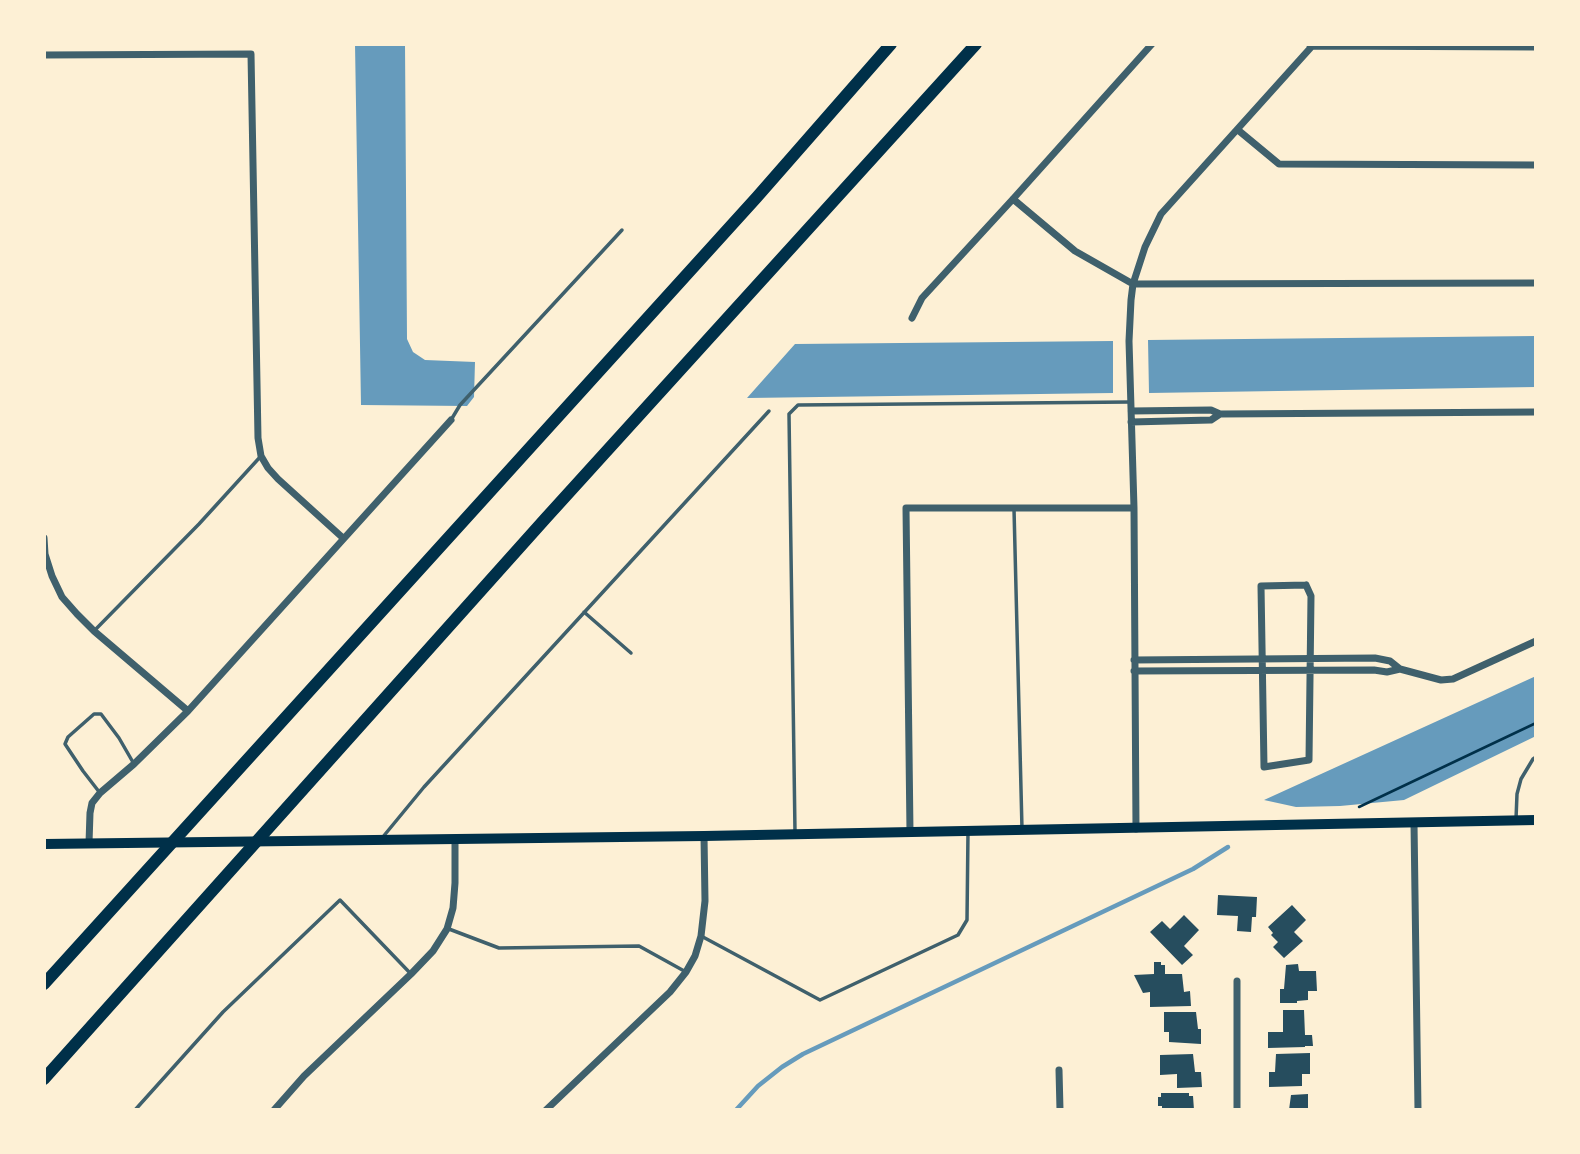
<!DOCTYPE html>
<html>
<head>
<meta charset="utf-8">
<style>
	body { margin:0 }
	#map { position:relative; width:1580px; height:1154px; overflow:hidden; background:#fdf0d5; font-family:Mulish,sans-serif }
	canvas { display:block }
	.frame { position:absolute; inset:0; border:46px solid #fdf0d5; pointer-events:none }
</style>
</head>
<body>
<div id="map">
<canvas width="1580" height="1154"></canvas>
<div class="frame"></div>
</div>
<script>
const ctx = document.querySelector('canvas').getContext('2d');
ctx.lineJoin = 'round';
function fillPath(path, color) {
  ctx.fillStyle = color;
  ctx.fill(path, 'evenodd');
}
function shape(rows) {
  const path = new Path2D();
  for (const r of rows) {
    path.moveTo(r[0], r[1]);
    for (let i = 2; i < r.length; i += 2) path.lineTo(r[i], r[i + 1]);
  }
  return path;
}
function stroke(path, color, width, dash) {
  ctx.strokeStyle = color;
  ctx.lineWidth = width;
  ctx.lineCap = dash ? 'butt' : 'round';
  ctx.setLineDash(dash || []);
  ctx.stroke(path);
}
const water = shape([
	[355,44,405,44,407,339,413,352,425,360,475,362,474,397,467,406,361,405],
	[1536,336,1536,387,1149,393,1148,340],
	[1113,341,1113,393,747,398,795,344],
	[1536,676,1536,736,1404,800,1340,806,1296,807,1264,800]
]);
const stream = shape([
	[736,1110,758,1086,782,1067,803,1054,1193,869,1228,847]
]);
const building = shape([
	[1218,895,1257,897,1256,917,1252,917,1251,932,1237,931,1238,916,1217,915],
	[1292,905,1306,920,1294,932,1303,941,1284,958,1273,947,1278,942,1271,935,1273,933,1268,927],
	[1184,915,1199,930,1184,946,1193,955,1182,965,1150,932,1162,921,1170,929],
	[1154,962,1161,962,1161,965,1165,965,1165,974,1182,974,1184,992,1190,991,1191,1006,1150,1007,1150,992,1143,993,1134,975,1154,974],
	[1298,964,1299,971,1316,971,1317,991,1308,991,1308,1000,1297,1001,1297,1003,1280,1003,1280,989,1284,989,1286,965],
	[1283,1010,1304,1010,1305,1035,1312,1035,1313,1046,1305,1046,1305,1047,1268,1048,1268,1032,1283,1032],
	[1164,1012,1196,1012,1198,1029,1201,1029,1201,1044,1169,1042,1169,1032,1164,1032],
	[1310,1053,1310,1074,1302,1074,1302,1086,1269,1087,1269,1072,1275,1072,1276,1054],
	[1193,1054,1195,1072,1201,1072,1202,1087,1177,1088,1177,1074,1160,1075,1160,1055],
	[1161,1093,1189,1093,1189,1096,1193,1096,1194,1110,1157,1110,1157,1108,1162,1108,1162,1106,1158,1106,1158,1097,1161,1097],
	[1308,1094,1308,1110,1289,1110,1291,1095]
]);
const path = shape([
	[1359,807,1536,723]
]);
const service = shape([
	[451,420,460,405,622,230],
	[1014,509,1022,829],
	[584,612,631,653],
	[94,631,199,524,261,456],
	[100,793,83,771,65,744,68,737,94,714,101,714,119,738,134,764],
	[1516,819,1517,794,1521,779,1533,759,1536,757],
	[795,832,789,414,798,405,1130,402],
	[382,838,424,787,769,411],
	[449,929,499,948,639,946,686,972],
	[703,937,820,1000,958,935,967,920,968,832],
	[135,1110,223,1012,340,900,411,974]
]);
const minor = shape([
	[1310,45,1312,46,1536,47],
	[44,55,251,54,258,438,261,456,268,468,278,479,343,538],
	[1238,130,1279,164,1536,165],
	[1013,199,1075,251,1133,284,1536,283],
	[912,318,922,298,1013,199,1152,44],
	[1131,411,1211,410,1220,414,1211,420,1131,422],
	[1220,414,1536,412],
	[44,538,45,554,52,576,62,597,77,614,94,631,188,711],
	[1306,585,1311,596,1309,760,1264,767,1261,586,1306,585],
	[1134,660,1375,658,1390,661,1400,669,1441,680,1453,679,1536,641],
	[1134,671,1374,670,1387,672,1400,669],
	[1414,823,1418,1110],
	[1136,829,1134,508,1129,341,1131,300,1133,284,1145,247,1161,214,1314,44],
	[910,832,906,508,1134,508],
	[89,843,90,813,92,803,100,793,134,764,188,711,451,420],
	[1237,981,1237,1110],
	[1059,1070,1060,1110],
	[274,1110,304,1076,411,974,433,951,447,929,453,908,455,883,455,839],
	[546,1110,670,992,686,972,695,956,701,936,705,901,704,836]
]);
const secondary = shape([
	[44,844,704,836,1536,820]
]);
const motorway = shape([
	[44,984,757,197,891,44],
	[44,1079,545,519,976,44]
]);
fillPath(water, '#669bbc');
stroke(stream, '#669bbc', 4.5);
fillPath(building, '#264d5e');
stroke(path, '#003049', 2.5);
stroke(service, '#3f606c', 3.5);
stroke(minor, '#3f606c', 7);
stroke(secondary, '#003049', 10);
stroke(motorway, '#003049', 12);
</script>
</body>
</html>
